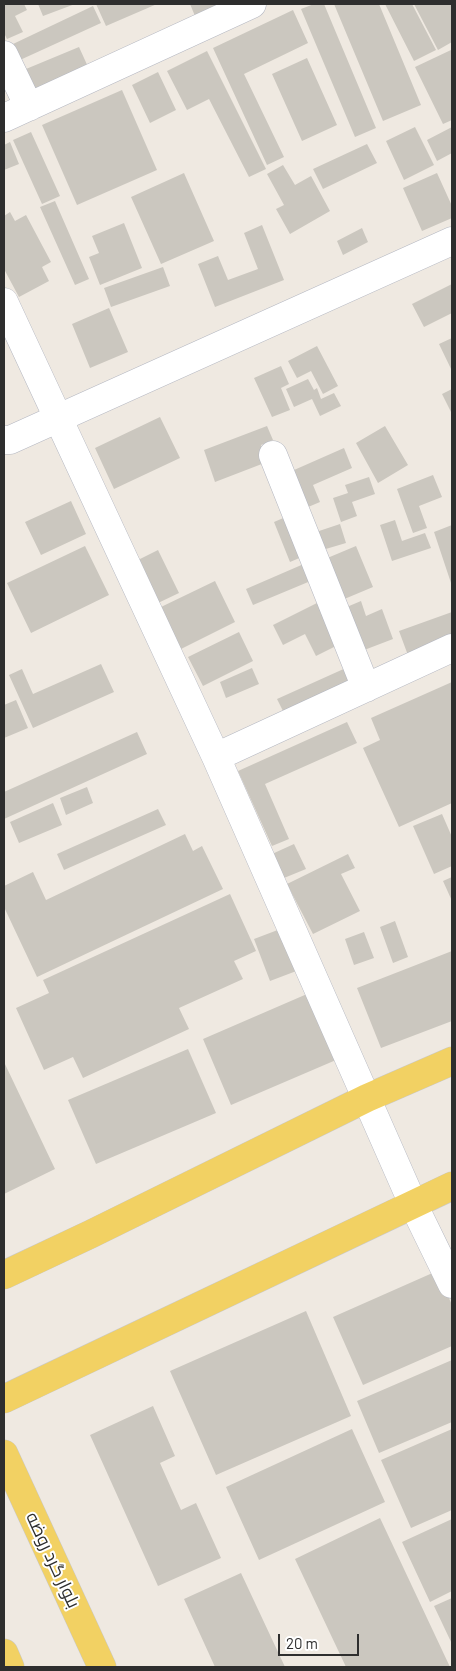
<!DOCTYPE html>
<html>
<head>
<meta charset="utf-8">
<style>
	body { margin:0 }
	#map { position:relative; width:456px; height:1671px; overflow:hidden; background:#efe9e1; font-family:Barlow,sans-serif }
	canvas { display:block }
	.frame { position:absolute; inset:0; border:5px solid #2e2e2e; pointer-events:none }
	.scale { position:absolute; left:278px; top:1634px; width:81px; height:22px; box-sizing:border-box; border:2px solid #2e2e2e; border-top:0; padding-left:6px; font-size:15px; line-height:18px; white-space:nowrap; color:#2e2e2e; -webkit-text-stroke:4px #fff; paint-order:stroke }
</style>
</head>
<body>
<div id="map">
<canvas width="456" height="1671"></canvas>
<div class="frame"></div>
<div class="scale">20 m</div>
</div>
<script>
const ctx = document.querySelector('canvas').getContext('2d');
ctx.lineJoin = 'round';
function fillPath(path, color) {
  ctx.fillStyle = color;
  ctx.fill(path, 'evenodd');
}
function shape(rows) {
  const path = new Path2D();
  for (const r of rows) {
    path.moveTo(r[0], r[1]);
    for (let i = 2; i < r.length; i += 2) path.lineTo(r[i], r[i + 1]);
  }
  return path;
}
function stroke(path, color, width, dash) {
  ctx.strokeStyle = color;
  ctx.lineWidth = width;
  ctx.lineCap = dash ? 'butt' : 'round';
  ctx.setLineDash(dash || []);
  ctx.stroke(path);
}
function label(font, color, halo, rows, align = 'center') {
  ctx.font = font + ' Barlow,Cairo,sans-serif';
  ctx.lineWidth = 4;
  ctx.setLineDash([]);
  ctx.textBaseline = 'middle';
  ctx.strokeStyle = halo;
  ctx.fillStyle = color;
  for (const [text, x, y, turn = 0] of rows) {
    ctx.save();
    ctx.translate(x, y);
    ctx.rotate((+turn || 0) * Math.PI / 180);
    ctx.textAlign = isNaN(turn) ? turn : align;
    if (halo) ctx.strokeText(text, 0, 0);
    ctx.fillText(text, 0, 0);
    ctx.restore();
  }
}
const building = shape([
	[4,4,24,4,27,10,15,16,23,32,7,39,4,33],
	[38,4,75,4,43,16],
	[96,4,157,4,106,26],
	[190,4,222,4,195,16],
	[314,4,324,4,376,128,355,137,301,9],
	[334,4,379,4,421,105,383,121],
	[385,4,412,4,436,50,414,61],
	[414,4,452,4,452,42,438,50],
	[93,6,101,23,20,60,13,44],
	[293,10,308,43,244,74,284,157,267,165,213,48],
	[79,47,89,69,36,92,26,69],
	[451,50,452,120,443,124,415,67],
	[207,51,266,169,249,177,209,99,187,110,167,71],
	[307,58,337,125,302,141,272,74],
	[158,72,176,110,150,123,132,85],
	[122,90,157,170,77,205,42,125],
	[415,127,434,165,404,180,386,141],
	[452,127,452,153,437,161,427,140],
	[31,132,60,196,42,204,13,140],
	[10,142,19,164,4,170,4,145],
	[367,144,377,163,323,189,313,169],
	[283,165,295,185,311,176,330,211,290,234,276,209,284,205,267,174],
	[184,173,214,241,161,264,131,197],
	[437,173,452,206,452,218,422,231,403,188],
	[55,201,89,279,75,285,40,207],
	[10,212,15,221,26,215,51,262,42,267,49,281,19,297,4,269,4,216],
	[124,223,142,268,100,285,89,257,99,253,92,236],
	[262,225,284,280,215,307,198,264,218,256,228,280,258,269,244,233],
	[362,228,368,242,343,255,337,241],
	[163,267,170,286,111,307,104,288],
	[452,284,452,313,424,327,412,304],
	[109,308,128,352,90,368,72,324],
	[452,338,452,371,439,344],
	[317,346,338,386,323,394,311,371,297,378,288,361],
	[281,366,289,384,281,388,290,410,272,417,254,378],
	[308,379,314,390,317,388,321,399,334,393,341,406,320,416,312,399,294,407,286,389],
	[452,389,452,414,442,394],
	[160,417,180,458,114,489,95,448],
	[267,426,273,440,261,445,267,462,215,482,204,450],
	[385,426,408,465,378,483,356,443],
	[344,448,352,468,313,485,320,502,301,510,285,474],
	[433,475,442,497,419,506,427,528,413,533,397,489],
	[369,477,375,494,352,502,357,516,341,522,333,498,348,493,345,485],
	[71,501,86,534,41,555,25,522],
	[288,516,304,556,290,562,274,522],
	[395,520,402,541,425,533,431,548,392,561,380,525],
	[340,524,346,543,319,551,313,533],
	[452,525,452,586,434,532],
	[85,546,109,595,31,633,7,583],
	[356,546,373,587,342,600,325,559],
	[158,550,179,593,158,603,138,560],
	[306,563,313,580,253,605,246,589],
	[215,581,235,622,181,649,161,607],
	[361,601,366,616,382,609,393,639,359,652,342,609],
	[317,603,338,645,316,656,305,634,283,645,273,625],
	[452,612,452,643,409,658,399,631],
	[239,632,253,661,203,686,188,657],
	[101,664,114,692,33,728,9,675,22,669,33,694],
	[348,667,356,685,286,717,277,699],
	[252,668,259,684,226,698,220,682],
	[452,682,452,803,399,827,363,748,380,740,371,718],
	[16,700,28,728,4,738,4,705],
	[347,722,357,743,265,784,289,839,272,846,238,771],
	[137,732,147,754,4,819,4,792],
	[87,787,93,803,66,815,60,798],
	[53,803,62,825,19,843,10,822],
	[158,809,166,825,64,870,57,854],
	[442,814,452,837,452,866,434,874,413,826],
	[185,834,193,851,202,846,223,889,37,977,4,907,4,886,33,872,46,900],
	[294,844,306,869,284,878,272,854],
	[348,854,355,868,341,874,360,911,313,934,287,884],
	[452,877,452,901,443,881],
	[230,894,256,951,234,961,243,979,179,1008,189,1029,83,1078,73,1057,44,1070,16,1008,49,993,43,980],
	[395,921,408,957,393,963,380,927],
	[283,928,299,970,270,981,254,939],
	[364,932,374,958,354,965,345,939],
	[452,951,452,1021,381,1048,357,988],
	[307,994,336,1060,231,1105,203,1039],
	[188,1049,216,1113,96,1164,68,1100],
	[4,1062,55,1169,4,1194],
	[437,1271,452,1305,452,1346,363,1385,333,1317],
	[306,1311,351,1416,216,1475,170,1371],
	[452,1360,452,1422,379,1453,357,1401],
	[153,1406,175,1456,160,1463,172,1490,181,1510,196,1503,221,1558,158,1586,90,1435],
	[352,1429,385,1502,259,1560,226,1487],
	[452,1429,452,1510,411,1528,381,1460],
	[380,1518,450,1667,346,1667,295,1559],
	[452,1519,452,1591,430,1602,402,1542],
	[241,1573,285,1667,215,1667,184,1599],
	[452,1598,452,1644,434,1606]
]);
const minor = shape([
	[4,55,29,107],
	[4,118,252,4],
	[4,302,216,757,413,1204,452,1284],
	[4,440,10,440,452,241],
	[273,455,366,688],
	[216,757,452,648]
]);
const primary = shape([
	[4,1275,91,1234,367,1098,452,1061],
	[4,1399,452,1186],
	[4,1454,102,1667],
	[4,1653,10,1667]
]);
const streetNames = [
	["بلوار گرد روضه",53,1560,65]
];
fillPath(building, '#cbc7bf');
stroke(minor, '#b4b7c1', 29);
stroke(primary, '#c9c9c9', 29);
stroke(minor, '#fff', 28);
stroke(primary, '#f2d163', 28);
label('18px', '#2e2e2e', '#fff', streetNames);
</script>
</body>
</html>
